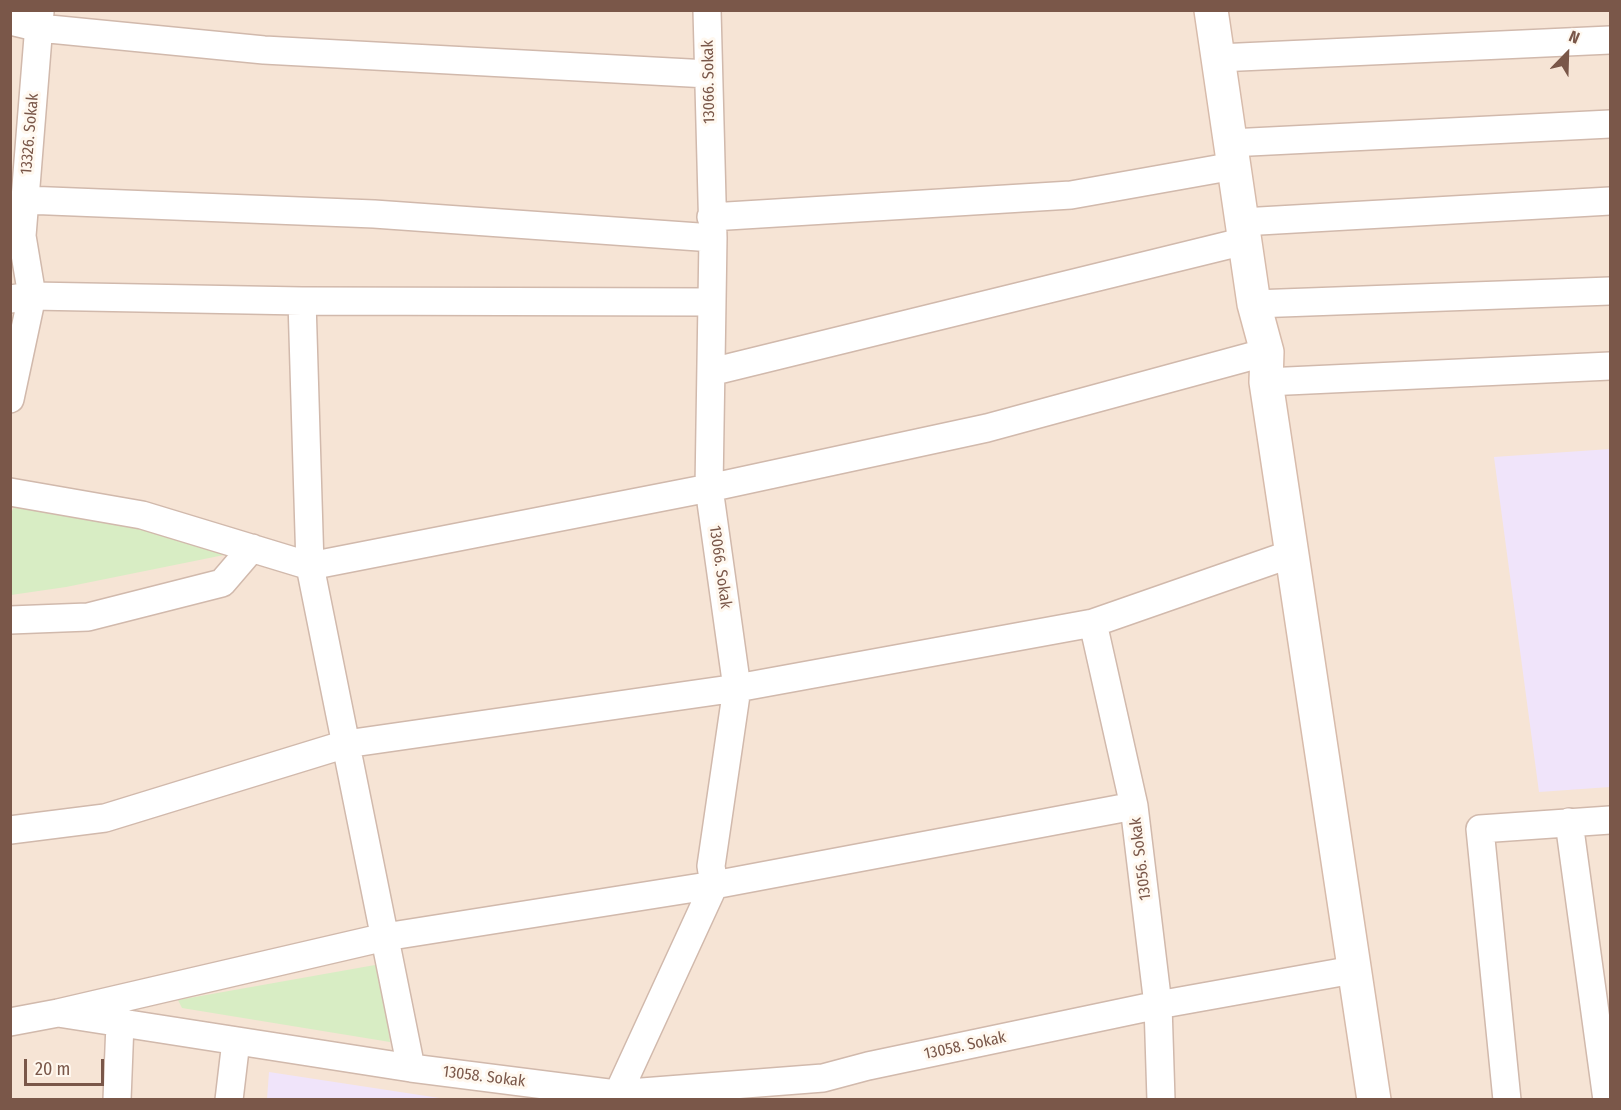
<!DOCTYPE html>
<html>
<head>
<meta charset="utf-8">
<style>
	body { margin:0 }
	#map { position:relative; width:1621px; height:1110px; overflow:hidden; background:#fef3e8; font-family:"Fira Sans Condensed",sans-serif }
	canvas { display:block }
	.frame { position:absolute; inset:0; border:12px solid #7a5749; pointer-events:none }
	.north { position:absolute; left:1537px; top:24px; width:60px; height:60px; -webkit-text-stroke:4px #fff8ef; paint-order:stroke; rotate:23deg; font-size:16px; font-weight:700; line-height:24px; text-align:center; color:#7a5749 }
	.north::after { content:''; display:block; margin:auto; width:21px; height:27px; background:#7a5749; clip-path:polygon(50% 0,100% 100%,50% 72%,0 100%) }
	.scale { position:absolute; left:24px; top:1059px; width:80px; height:27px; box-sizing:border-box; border:3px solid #7a5749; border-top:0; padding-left:8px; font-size:18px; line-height:21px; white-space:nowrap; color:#7a5749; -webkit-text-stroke:4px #fff8ef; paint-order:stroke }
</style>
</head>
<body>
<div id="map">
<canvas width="1621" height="1110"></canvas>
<div class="frame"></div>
<div class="north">N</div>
<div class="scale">20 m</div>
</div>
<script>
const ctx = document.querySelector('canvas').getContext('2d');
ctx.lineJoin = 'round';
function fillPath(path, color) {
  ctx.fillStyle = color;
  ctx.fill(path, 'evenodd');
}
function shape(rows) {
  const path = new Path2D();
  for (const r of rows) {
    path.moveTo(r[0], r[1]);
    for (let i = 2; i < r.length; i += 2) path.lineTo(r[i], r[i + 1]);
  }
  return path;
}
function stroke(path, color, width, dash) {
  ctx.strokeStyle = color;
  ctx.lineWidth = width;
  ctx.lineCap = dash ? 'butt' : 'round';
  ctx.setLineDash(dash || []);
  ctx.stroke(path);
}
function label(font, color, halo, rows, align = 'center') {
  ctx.font = font + ' "Fira Sans Condensed",sans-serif';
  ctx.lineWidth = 6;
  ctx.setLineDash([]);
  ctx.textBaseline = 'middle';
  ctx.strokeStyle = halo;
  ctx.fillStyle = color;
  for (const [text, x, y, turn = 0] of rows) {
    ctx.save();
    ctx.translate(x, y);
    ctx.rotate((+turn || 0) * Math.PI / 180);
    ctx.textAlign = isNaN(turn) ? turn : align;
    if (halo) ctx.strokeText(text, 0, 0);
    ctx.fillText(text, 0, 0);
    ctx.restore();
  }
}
const residential = shape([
	[11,11,1610,11,1610,1099,11,1099]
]);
const education = shape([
	[1610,449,1610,787,1539,792,1494,457],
	[269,1072,446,1099,267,1099]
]);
const green = shape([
	[16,503,120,522,224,555,66,587,11,595,11,513],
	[375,965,381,965,390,1042,182,1008,178,1000]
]);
const street = shape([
	[10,21,39,28,264,50,708,74],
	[1218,58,1610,40],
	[1230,143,1610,124],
	[25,200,374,214,713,238],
	[711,217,1071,195,1234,166],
	[1242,222,1610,201],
	[10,299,32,296,302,301,712,302],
	[302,301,310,566,411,1068],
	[1254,304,1610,291],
	[711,372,1245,241],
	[1266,382,1610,366],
	[10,399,32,296,22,236,40,12],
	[10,492,142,515,310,566,709,488,987,428,1267,352],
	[10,620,88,617,222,583,252,548],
	[1093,623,1134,806,1158,1005,1161,1100],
	[1569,822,1607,1100],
	[10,830,105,818,346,744,737,688,1093,623,1291,554],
	[58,1013,411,1068,616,1094,823,1078,868,1066,1158,1005,1353,970],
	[10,1022,58,1013,385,937,714,885,1134,806],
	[117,1100,120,1023],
	[229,1100,236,1041],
	[615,1100,714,885,711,866,737,688,709,488,713,238,707,10],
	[1507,1100,1480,829,1610,820]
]);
const secondary = shape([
	[1211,10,1254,304,1267,352,1266,382,1374,1100]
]);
const streetNames = [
	["13066. Sokak",709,82,-91],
	["13326. Sokak",30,134,-85],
	["13066. Sokak",720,567,82],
	["13056. Sokak",1141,859,-97],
	["13058. Sokak",965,1046,-12],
	["13058. Sokak",484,1077,7]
];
fillPath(residential, '#f6e4d5');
fillPath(education, '#f0e4fa');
fillPath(green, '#d8edc4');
stroke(street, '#d1b9ac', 30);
stroke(secondary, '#d7bbab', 36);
stroke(street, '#fff', 27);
stroke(secondary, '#fff', 33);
label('16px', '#7a5749', '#fff8ef', streetNames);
</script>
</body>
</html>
